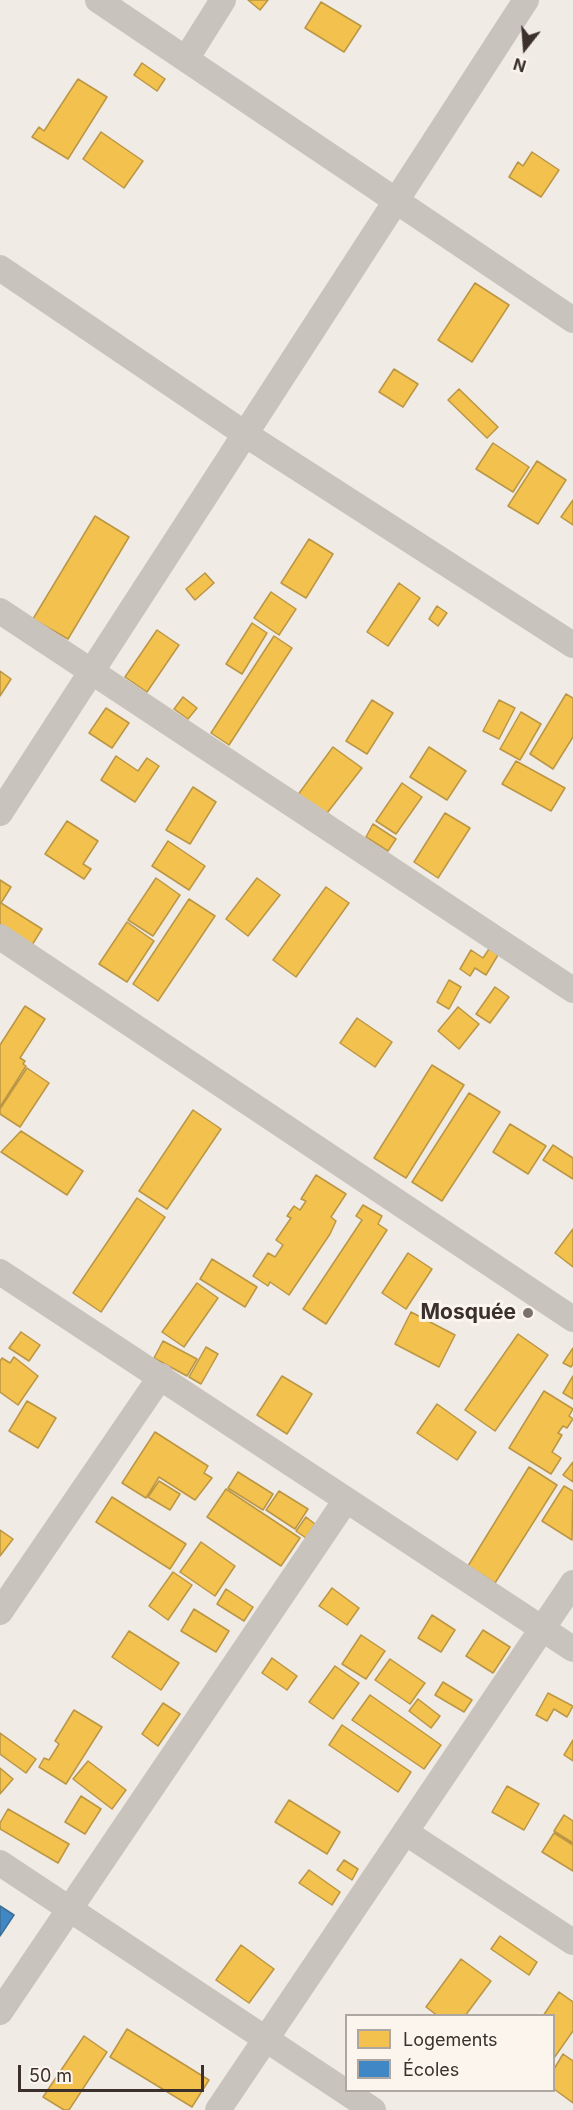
<!DOCTYPE html>
<html>
<head>
<meta charset="utf-8">
<style>
	body { margin:0 }
	#map { position:relative; width:573px; height:2110px; overflow:hidden; background:#f0ebe5; font-family:Inter,sans-serif }
	canvas { display:block }
	.legend { position:absolute; left:345px; top:2014px; width:210px; height:78px; box-sizing:border-box; background:#fbf5ee; border:2px solid #aea6a0; margin:0; padding:8px 10px; list-style:none; font-size:18px; color:#3b302b }
	.legend li { display:flex; align-items:center; gap:12px; height:30px }
	.legend b { width:30px; border:2px solid #aea6a0 }
	.north { position:absolute; left:495px; top:18px; width:60px; height:60px; -webkit-text-stroke:4px #fbf5ee; paint-order:stroke; rotate:197deg; font-size:16px; font-weight:700; line-height:24px; text-align:center; color:#3b302b }
	.north::after { content:''; display:block; margin:auto; width:21px; height:27px; background:#3b302b; clip-path:polygon(50% 0,100% 100%,50% 72%,0 100%) }
	.scale { position:absolute; left:18px; top:2065px; width:186px; height:27px; box-sizing:border-box; border:3px solid #3b302b; border-top:0; padding-left:8px; font-size:18px; line-height:21px; white-space:nowrap; color:#3b302b; -webkit-text-stroke:4px #fbf5ee; paint-order:stroke }
</style>
</head>
<body>
<div id="map">
<canvas width="573" height="2110"></canvas>
<ul class="legend">
<li><b style="height:16px;background:#f2c14e"></b>Logements</li>
<li><b style="height:16px;background:#3f88c5"></b>Écoles</li>
</ul>
<div class="north">N</div>
<div class="scale">50 m</div>
</div>
<script>
const ctx = document.querySelector('canvas').getContext('2d');
ctx.lineJoin = 'round';
function fillPath(path, color) {
  ctx.fillStyle = color;
  ctx.fill(path, 'evenodd');
}
function shape(rows) {
  const path = new Path2D();
  for (const r of rows) {
    path.moveTo(r[0], r[1]);
    for (let i = 2; i < r.length; i += 2) path.lineTo(r[i], r[i + 1]);
  }
  return path;
}
function stroke(path, color, width, dash) {
  ctx.strokeStyle = color;
  ctx.lineWidth = width;
  ctx.lineCap = dash ? 'butt' : 'round';
  ctx.setLineDash(dash || []);
  ctx.stroke(path);
}
function label(font, color, halo, rows, align = 'center') {
  ctx.font = font + ' Inter,sans-serif';
  ctx.lineWidth = 6;
  ctx.setLineDash([]);
  ctx.textBaseline = 'middle';
  ctx.strokeStyle = halo;
  ctx.fillStyle = color;
  for (const [text, x, y, turn = 0] of rows) {
    ctx.save();
    ctx.translate(x, y);
    ctx.rotate((+turn || 0) * Math.PI / 180);
    ctx.textAlign = isNaN(turn) ? turn : align;
    if (halo) ctx.strokeText(text, 0, 0);
    ctx.fillText(text, 0, 0);
    ctx.restore();
  }
}
const homes = shape([
	[248,0,268,0,260,10,248,0],
	[321,2,361,26,344,52,305,28,321,2],
	[142,63,165,79,157,91,134,75,142,63],
	[78,79,107,97,68,159,32,137,39,127,44,131,78,79],
	[101,132,143,161,124,188,83,159,101,132],
	[532,152,559,170,541,197,509,177,518,162,523,166,532,152],
	[475,283,509,305,472,362,438,340,475,283],
	[394,369,418,384,403,407,379,392,394,369],
	[459,389,498,427,487,438,448,400,459,389],
	[493,443,529,467,513,492,476,469,493,443],
	[537,461,566,480,538,524,508,506,537,461],
	[573,500,573,525,561,517,573,500],
	[95,516,129,537,68,639,33,619,95,516],
	[309,539,333,554,306,598,281,583,309,539],
	[205,573,214,583,195,600,186,589,205,573],
	[399,583,420,598,388,646,367,632,399,583],
	[271,592,296,609,279,635,254,618,271,592],
	[437,606,447,613,438,626,429,619,437,606],
	[252,623,267,633,242,674,226,664,252,623],
	[157,630,179,645,147,692,125,677,157,630],
	[274,636,292,648,229,745,211,733,274,636],
	[0,671,11,679,0,696,0,671],
	[566,694,573,698,573,737,553,769,530,754,566,694],
	[183,697,197,708,188,719,174,709,183,697],
	[372,700,393,713,367,754,346,741,372,700],
	[499,700,515,708,499,739,483,731,499,700],
	[106,708,129,723,112,748,89,733,106,708],
	[521,712,541,724,520,760,500,749,521,712],
	[333,747,362,768,324,817,297,796,333,747],
	[429,747,466,771,447,800,410,777,429,747],
	[116,756,138,771,147,758,159,766,135,802,101,780,116,756],
	[516,761,565,788,551,811,502,784,516,761],
	[402,783,422,797,396,834,376,821,402,783],
	[193,787,216,802,190,844,166,830,193,787],
	[445,813,470,828,438,878,414,862,445,813],
	[67,821,98,841,83,864,91,869,84,879,45,854,67,821],
	[373,824,396,839,388,851,366,837,373,824],
	[168,841,205,866,189,890,152,866,168,841],
	[156,878,180,895,153,936,128,920,156,878],
	[257,878,280,895,248,936,226,919,257,878],
	[0,880,11,887,1,903,42,929,32,945,0,924,0,880],
	[326,887,349,903,296,977,273,960,326,887],
	[189,899,215,916,158,1001,133,984,189,899],
	[127,922,154,941,127,982,99,964,127,922],
	[489,949,498,955,486,975,475,968,470,976,460,969,471,950,483,958,489,949],
	[449,980,461,987,449,1009,437,1002,449,980],
	[495,987,509,997,490,1023,476,1014,495,987],
	[25,1006,45,1019,20,1058,25,1061,23,1064,26,1066,0,1107,0,1045,25,1006],
	[458,1007,479,1024,459,1049,438,1031,458,1007],
	[357,1018,392,1042,375,1067,340,1043,357,1018],
	[432,1065,464,1085,406,1178,374,1158,432,1065],
	[27,1068,49,1083,20,1127,0,1114,0,1109,27,1068],
	[469,1093,500,1112,442,1201,412,1182,469,1093],
	[193,1110,221,1129,167,1209,139,1191,193,1110],
	[510,1124,546,1146,528,1174,493,1152,510,1124],
	[21,1131,83,1171,67,1195,1,1152,21,1131],
	[553,1145,573,1158,573,1179,543,1160,553,1145],
	[316,1175,346,1194,331,1217,336,1221,330,1234,289,1295,270,1282,268,1286,253,1276,268,1253,275,1257,283,1245,276,1240,291,1218,287,1216,294,1206,300,1210,306,1201,301,1199,316,1175],
	[137,1198,165,1217,101,1312,73,1293,137,1198],
	[363,1205,382,1216,378,1224,387,1230,326,1324,303,1309,362,1220,356,1216,363,1205],
	[573,1229,573,1267,555,1253,573,1229],
	[408,1253,432,1269,406,1309,382,1293,408,1253],
	[212,1259,257,1287,245,1307,200,1279,212,1259],
	[197,1283,218,1298,184,1347,162,1332,197,1283],
	[411,1312,455,1335,439,1367,395,1344,411,1312],
	[21,1332,40,1345,29,1361,9,1348,21,1332],
	[518,1334,548,1355,495,1431,465,1410,518,1334],
	[163,1341,197,1359,187,1376,154,1358,163,1341],
	[206,1347,218,1354,201,1384,189,1377,206,1347],
	[573,1348,573,1364,571,1367,563,1363,573,1348],
	[14,1357,38,1376,18,1405,0,1392,0,1361,2,1358,10,1363,14,1357],
	[282,1376,312,1394,287,1434,257,1415,282,1376],
	[573,1376,573,1399,563,1393,573,1376],
	[544,1391,573,1409,569,1416,573,1419,567,1428,563,1426,558,1433,562,1435,552,1452,561,1458,551,1474,509,1448,544,1391],
	[27,1401,56,1418,38,1448,9,1431,27,1401],
	[437,1404,476,1432,457,1460,417,1433,437,1404],
	[155,1432,208,1466,204,1473,212,1478,195,1500,159,1477,146,1498,122,1483,155,1432],
	[573,1462,573,1482,563,1475,573,1462],
	[529,1467,557,1485,495,1583,468,1566,529,1467],
	[238,1472,273,1494,263,1510,228,1488,238,1472],
	[159,1481,180,1494,170,1510,148,1497,159,1481],
	[564,1486,573,1491,572,1540,542,1521,564,1486],
	[226,1489,300,1538,281,1566,207,1517,226,1489],
	[279,1491,308,1509,295,1529,266,1510,279,1491],
	[112,1497,186,1544,170,1569,96,1522,112,1497],
	[306,1517,315,1524,306,1538,296,1531,306,1517],
	[0,1530,13,1539,0,1556,0,1530],
	[201,1542,235,1566,215,1596,180,1572,201,1542],
	[173,1572,192,1585,168,1620,149,1606,173,1572],
	[332,1588,359,1608,347,1625,319,1606,332,1588],
	[226,1589,253,1607,244,1621,217,1604,226,1589],
	[194,1609,229,1631,216,1652,181,1631,194,1609],
	[432,1615,455,1630,441,1652,418,1638,432,1615],
	[483,1630,510,1647,493,1673,466,1656,483,1630],
	[129,1631,179,1663,161,1690,112,1657,129,1631],
	[361,1635,385,1651,366,1679,342,1664,361,1635],
	[272,1658,297,1676,287,1690,262,1673,272,1658],
	[390,1659,425,1683,410,1704,375,1680,390,1659],
	[335,1666,359,1683,333,1719,309,1702,335,1666],
	[443,1682,472,1700,464,1712,435,1695,443,1682],
	[548,1693,573,1706,567,1717,554,1709,547,1721,536,1715,548,1693],
	[370,1695,441,1745,424,1769,352,1720,370,1695],
	[418,1699,440,1716,431,1728,409,1711,418,1699],
	[163,1703,180,1714,158,1746,142,1734,163,1703],
	[74,1710,102,1727,66,1784,39,1767,44,1758,49,1760,59,1744,55,1741,74,1710],
	[342,1725,411,1772,398,1792,329,1745,342,1725],
	[0,1733,36,1759,26,1773,0,1754,0,1733],
	[573,1740,573,1761,564,1755,573,1740],
	[88,1761,126,1790,112,1809,73,1779,88,1761],
	[0,1768,13,1779,0,1794,0,1768],
	[507,1786,539,1804,524,1830,492,1812,507,1786],
	[81,1796,101,1809,85,1834,65,1822,81,1796],
	[289,1800,340,1832,327,1854,275,1822,289,1800],
	[8,1809,69,1844,58,1863,0,1829,0,1823,8,1809],
	[564,1815,573,1821,573,1843,554,1831,564,1815],
	[554,1833,573,1845,573,1871,542,1852,554,1833],
	[344,1860,358,1869,352,1880,337,1870,344,1860],
	[309,1870,340,1892,332,1905,299,1883,309,1870],
	[500,1936,537,1962,529,1975,491,1949,500,1936],
	[241,1945,274,1969,249,2003,216,1980,241,1945],
	[461,1959,491,1981,465,2016,438,2016,426,2007,461,1959],
	[559,1992,573,2002,573,2031,554,2058,554,2016,543,2016,559,1992],
	[127,2029,209,2080,192,2107,110,2057,127,2029],
	[84,2036,107,2052,69,2110,64,2110,43,2097,84,2036],
	[563,2054,573,2061,573,2103,554,2089,554,2069,563,2054]
]);
const schools = shape([
	[0,1906,14,1915,0,1936,0,1906]
]);
const minor = shape([
	[98,0,573,320],
	[186,59,223,0],
	[0,268,245,434,573,645],
	[0,611,573,990],
	[0,813,526,0],
	[0,937,573,1319],
	[0,1272,573,1649],
	[0,1612,161,1376],
	[405,1832,573,1942],
	[0,1863,373,2110],
	[0,2012,346,1500],
	[218,2110,573,1583]
]);
const markers = [
	[528,1313,6,"#7a716c"]
];
const poiNames = [
	["Mosquée",516,1313]
];
fillPath(homes, '#f2c14e');
stroke(homes, '#bb9644', 1.5);
fillPath(schools, '#3f88c5');
stroke(schools, '#3e6e97', 1.5);
stroke(minor, '#c9c3be', 26);
for (const [x, y, r, color] of markers) {
  const dot = new Path2D();
  dot.arc(x, y, r, 0, 2 * Math.PI);
  ctx.fillStyle = color;
  ctx.fill(dot);
  stroke(dot, '#fbf5ee', 2);
}
label('bold 21px', '#3b302b', '#fbf5ee', poiNames, 'right');
</script>
</body>
</html>
